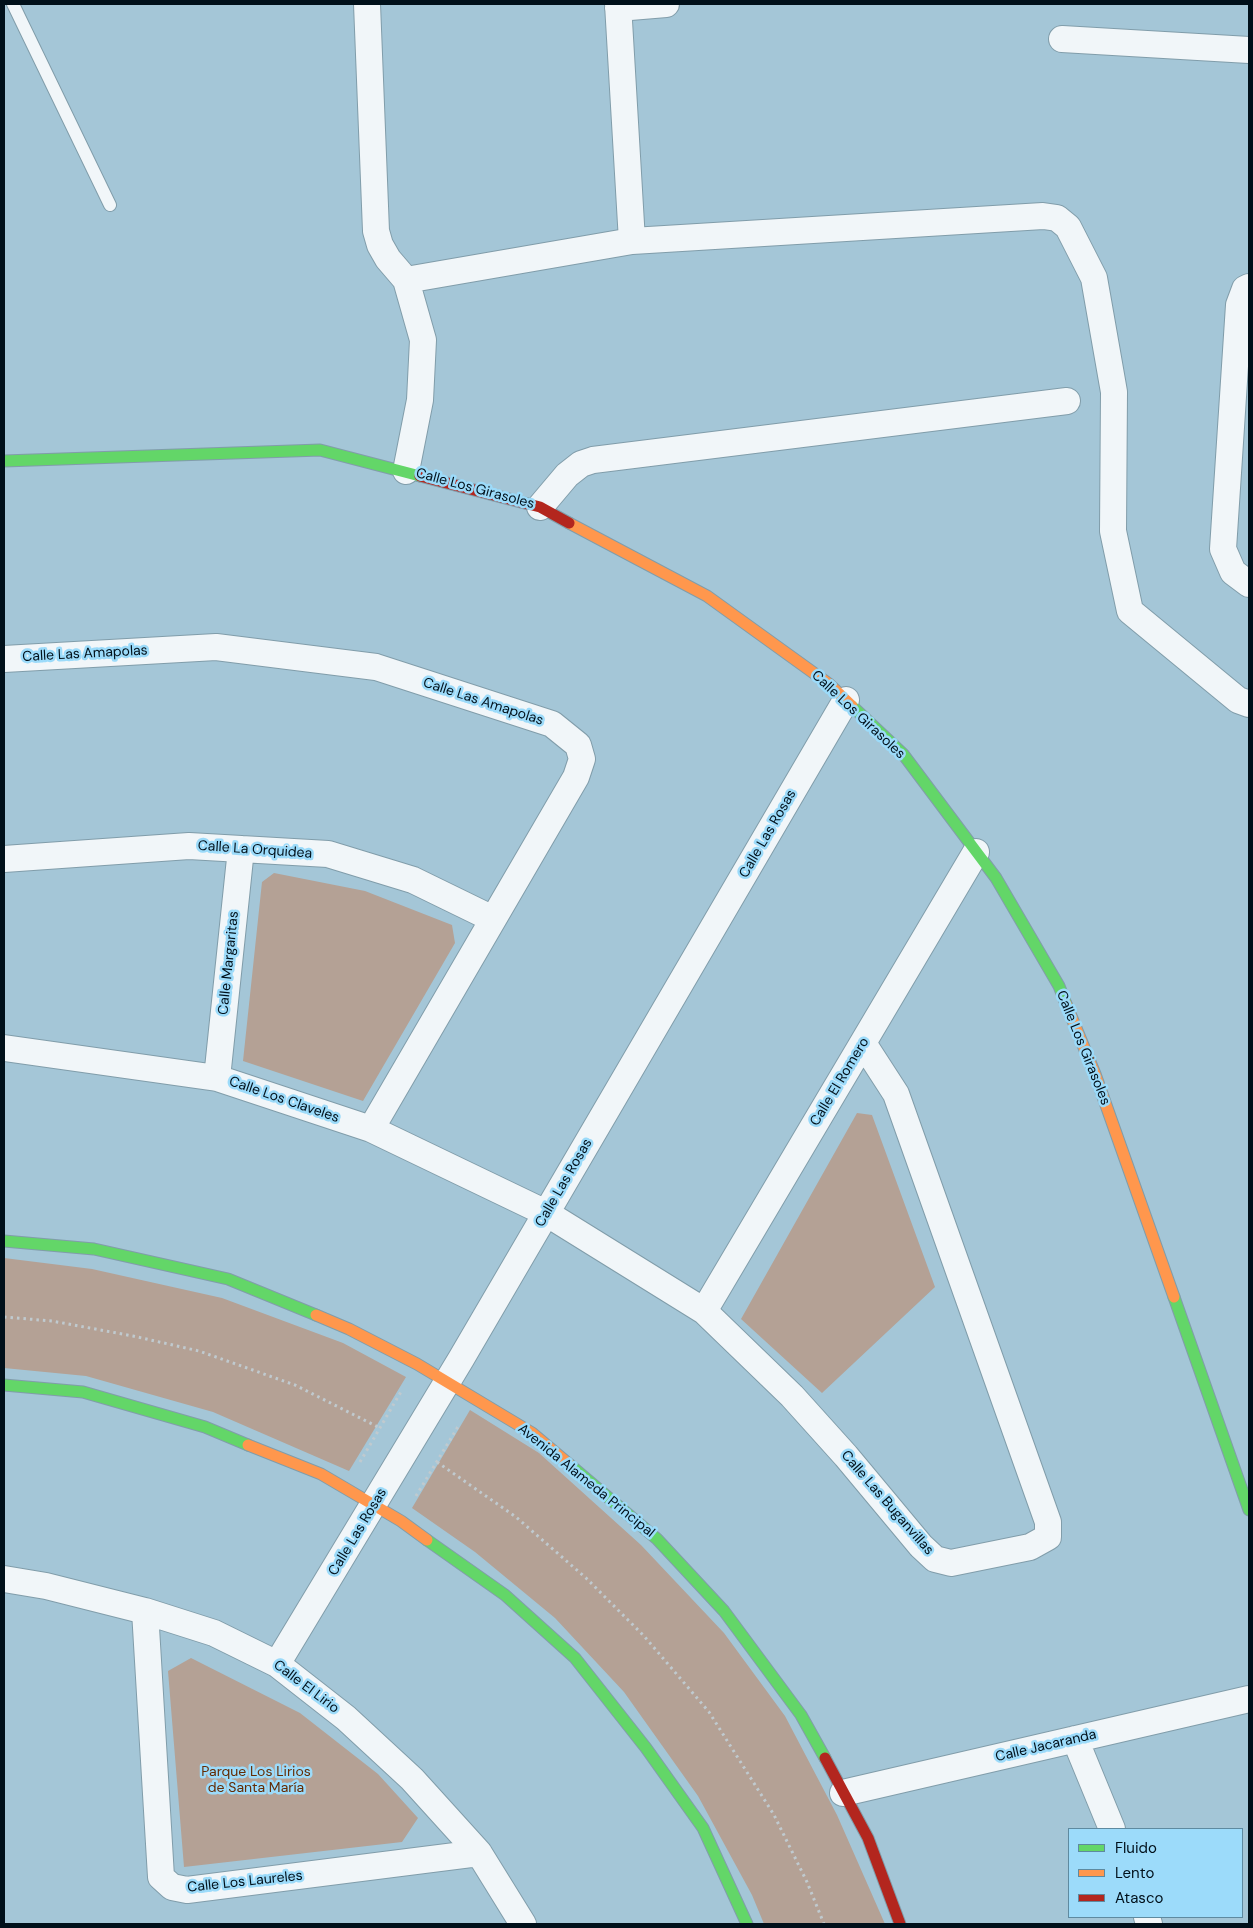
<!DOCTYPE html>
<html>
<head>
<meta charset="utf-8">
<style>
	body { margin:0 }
	#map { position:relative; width:1253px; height:1928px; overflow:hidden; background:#a4c6d7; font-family:"DM Sans",sans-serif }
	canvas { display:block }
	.frame { position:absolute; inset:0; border:5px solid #00101a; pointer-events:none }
	.legend { position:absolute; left:1068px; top:1828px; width:175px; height:90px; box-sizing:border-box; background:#9cdbfa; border:1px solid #5e8aa0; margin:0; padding:6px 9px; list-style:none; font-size:15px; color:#00101a }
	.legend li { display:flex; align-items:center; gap:10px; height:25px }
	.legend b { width:25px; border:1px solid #5e8aa0 }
</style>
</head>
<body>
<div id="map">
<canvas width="1253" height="1928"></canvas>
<div class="frame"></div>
<ul class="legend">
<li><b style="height:6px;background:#63d668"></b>Fluido</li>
<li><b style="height:6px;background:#ff974d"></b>Lento</li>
<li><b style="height:6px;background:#b3261e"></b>Atasco</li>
</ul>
</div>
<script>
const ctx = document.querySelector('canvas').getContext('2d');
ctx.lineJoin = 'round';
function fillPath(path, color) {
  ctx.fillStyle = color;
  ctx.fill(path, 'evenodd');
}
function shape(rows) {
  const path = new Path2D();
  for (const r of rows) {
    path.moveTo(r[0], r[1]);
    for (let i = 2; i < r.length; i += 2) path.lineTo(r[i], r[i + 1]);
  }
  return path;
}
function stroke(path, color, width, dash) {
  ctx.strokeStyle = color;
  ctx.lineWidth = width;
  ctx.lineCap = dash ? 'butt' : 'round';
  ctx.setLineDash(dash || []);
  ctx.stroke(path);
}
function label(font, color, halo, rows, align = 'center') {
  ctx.font = font + ' "DM Sans",sans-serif';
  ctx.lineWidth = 5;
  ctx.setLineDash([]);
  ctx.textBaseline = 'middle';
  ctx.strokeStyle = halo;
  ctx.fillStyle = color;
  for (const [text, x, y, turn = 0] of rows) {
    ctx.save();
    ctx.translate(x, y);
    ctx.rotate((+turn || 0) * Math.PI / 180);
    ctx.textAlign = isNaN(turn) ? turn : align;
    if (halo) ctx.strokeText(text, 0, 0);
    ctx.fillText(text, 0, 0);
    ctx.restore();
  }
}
const green = shape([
	[274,873,365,891,452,925,455,943,363,1101,243,1061,262,882],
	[857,1113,872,1115,935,1287,822,1393,741,1319],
	[4,1258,92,1269,222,1298,343,1343,406,1377,349,1471,213,1412,86,1376,4,1368],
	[470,1410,539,1453,641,1545,724,1633,785,1716,837,1815,885,1924,764,1924,752,1895,698,1796,624,1692,555,1618,475,1552,412,1508],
	[191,1658,300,1713,378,1774,418,1818,402,1842,184,1867,168,1671]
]);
const path = shape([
	[4,1317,52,1321,133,1336,199,1351,295,1385,380,1428],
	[360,1462,402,1390],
	[437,1462,516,1517,586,1578,644,1636,709,1712,774,1815,807,1882,824,1924],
	[416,1496,459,1425]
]);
const lane = shape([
	[13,4,110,205]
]);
const street = shape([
	[367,4,376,231,380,245,388,259,406,280,423,340,420,400,406,471],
	[618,4,632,241],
	[618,8,666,4],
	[1062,39,1249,50],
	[406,280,632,241,1043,216,1057,218,1068,227,1094,278,1114,392,1113,531,1130,611,1238,700,1249,704],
	[1249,287,1245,289,1239,305,1223,549,1233,572,1249,584],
	[540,507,567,475,581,464,593,460,1067,401],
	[4,659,216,647,376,667,552,724,578,745,582,759,576,777,371,1129],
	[4,859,189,846,328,854,413,880,493,919],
	[4,1048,217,1078,371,1129,546,1213,704,1311,792,1396,846,1456,921,1546,935,1559,951,1563,1030,1547,1048,1537,1048,1522,896,1094,863,1043],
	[217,1078,241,849],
	[704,1311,976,852],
	[4,1579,46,1586,145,1611,214,1633,277,1664,346,1718,412,1779,479,1853,523,1924],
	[145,1611,161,1877,172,1887,187,1890,479,1853],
	[277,1664,461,1359,846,700],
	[1075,1739,1112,1829],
	[843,1793,1249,1699],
	[1147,1917,1149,1924]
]);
const fast = shape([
	[4,461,320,450,420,476],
	[852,706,903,754,996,878,1059,986,1066,1004],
	[4,1241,94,1249,228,1279,316,1315],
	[1174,1297,1249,1510],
	[4,1385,83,1392,205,1427,248,1445],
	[570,1465,657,1539,724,1611,801,1715,825,1758],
	[427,1540,505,1595,575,1658,646,1748,703,1828,747,1924]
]);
const slow = shape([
	[569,523,707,596,829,684,852,706],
	[1066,1004,1095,1074,1174,1297],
	[316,1315,349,1329,417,1364,532,1433,570,1465],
	[248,1445,321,1474,401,1521,427,1540]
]);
const jam = shape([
	[420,476,540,507,569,523],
	[825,1758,868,1838,900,1924]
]);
const streetNames = [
	["Calle Los Girasoles",475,489,15],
	["Calle Las Amapolas",85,654,-3],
	["Calle Las Amapolas",483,702,18],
	["Calle Los Girasoles",858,715,43],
	["Calle Las Rosas",768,834,-60],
	["Calle La Orquidea",255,850,4],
	["Calle Margaritas",229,963,-84],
	["Calle Los Girasoles",1083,1048,68],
	["Calle El Romero",840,1082,-59],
	["Calle Los Claveles",284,1100,19],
	["Calle Las Rosas",564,1183,-60],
	["Avenida Alameda Principal",586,1481,39],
	["Calle Las Buganvillas",887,1503,49],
	["Calle Las Rosas",358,1532,-59],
	["Calle El Lirio",306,1687,37],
	["Calle Jacaranda",1046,1746,-13],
	["Calle Los Laureles",245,1882,-6]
];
const parkNames = [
	["Parque Los Lirios",256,1772],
	["de Santa María",256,1788]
];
fillPath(green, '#b4a195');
stroke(lane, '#819daa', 14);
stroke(street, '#819daa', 28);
stroke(fast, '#819daa', 13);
stroke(slow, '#819daa', 13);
stroke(jam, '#819daa', 13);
stroke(path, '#c0cacf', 3, [2.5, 4]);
stroke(lane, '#f1f6f9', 12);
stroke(street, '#f1f6f9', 26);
stroke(fast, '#63d668', 11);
stroke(slow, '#ff974d', 11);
stroke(jam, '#b3261e', 11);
label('14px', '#00101a', '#9cdbfa', streetNames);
label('14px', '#642b03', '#9cdbfa', parkNames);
</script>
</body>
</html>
